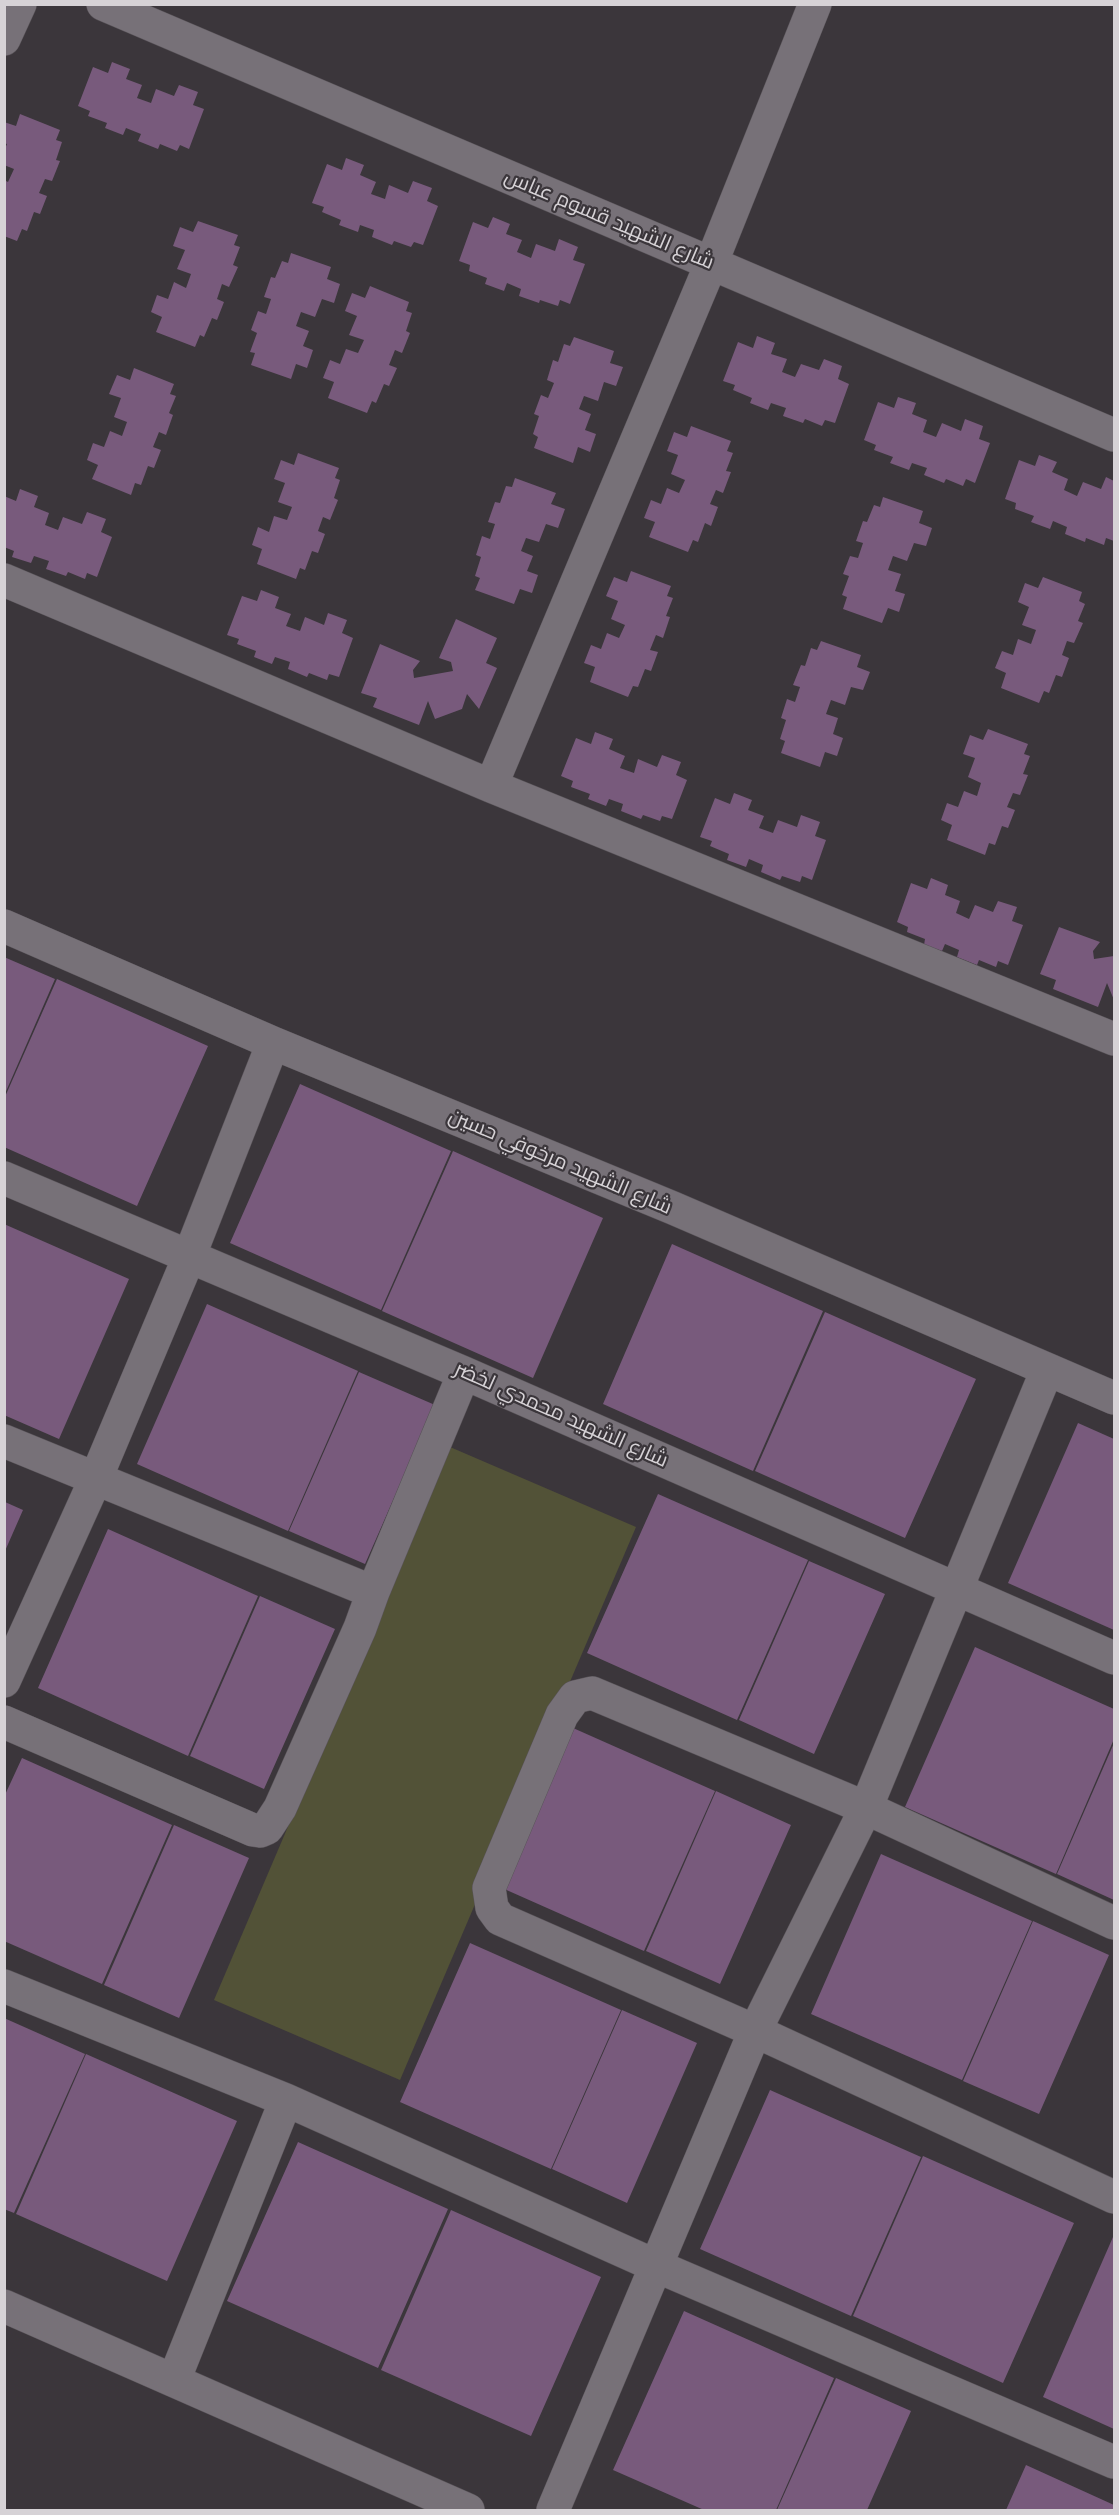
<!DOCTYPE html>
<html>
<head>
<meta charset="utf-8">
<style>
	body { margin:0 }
	#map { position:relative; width:1119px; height:2515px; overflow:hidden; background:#3b363b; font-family:Helvetica,sans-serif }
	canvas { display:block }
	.frame { position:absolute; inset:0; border:6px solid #d6d2d6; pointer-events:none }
</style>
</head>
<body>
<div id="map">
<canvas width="1119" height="2515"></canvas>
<div class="frame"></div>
</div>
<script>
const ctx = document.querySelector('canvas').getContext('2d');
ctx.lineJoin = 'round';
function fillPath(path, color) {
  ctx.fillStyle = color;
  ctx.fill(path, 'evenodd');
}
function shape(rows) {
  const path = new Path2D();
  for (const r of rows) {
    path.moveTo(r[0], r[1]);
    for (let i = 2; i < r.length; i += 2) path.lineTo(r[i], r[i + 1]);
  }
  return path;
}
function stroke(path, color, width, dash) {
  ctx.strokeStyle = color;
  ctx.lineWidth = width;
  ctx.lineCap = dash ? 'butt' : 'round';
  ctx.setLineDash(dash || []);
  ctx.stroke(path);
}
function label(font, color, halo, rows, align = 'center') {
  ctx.font = font + ' Helvetica,Cairo,sans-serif';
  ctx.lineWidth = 4.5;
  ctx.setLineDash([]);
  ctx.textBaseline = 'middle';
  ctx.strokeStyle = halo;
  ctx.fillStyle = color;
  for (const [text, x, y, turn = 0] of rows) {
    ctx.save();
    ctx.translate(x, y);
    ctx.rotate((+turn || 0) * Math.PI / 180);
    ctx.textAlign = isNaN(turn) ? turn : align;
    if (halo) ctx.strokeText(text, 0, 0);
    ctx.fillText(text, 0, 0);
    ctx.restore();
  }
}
const green = shape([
	[450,1447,636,1527,400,2080,214,2000]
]);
const building = shape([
	[112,62,130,69,126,79,142,85,137,98,151,103,156,89,174,96,179,85,198,92,193,105,204,109,189,149,180,145,177,151,160,144,158,149,138,141,141,134,126,128,123,135,105,128,107,123,88,116,90,111,78,106,93,67,108,73],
	[20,114,60,130,56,140,62,142,56,160,60,161,52,181,45,179,39,193,47,196,40,214,34,212,27,231,22,229,17,241,4,236,4,180,8,182,14,169,4,165,4,151,7,144,4,143,4,122,16,126],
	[346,158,364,165,360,175,376,182,371,194,385,199,389,185,408,193,413,181,432,188,427,201,438,206,423,245,414,242,411,247,394,241,392,245,372,237,374,230,360,225,358,232,339,225,341,220,322,212,324,207,312,203,327,164,342,170],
	[493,217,510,224,506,234,522,240,517,252,531,258,536,244,555,251,559,239,578,247,573,260,585,264,570,304,560,300,558,306,540,300,539,303,519,296,521,289,507,283,504,291,485,284,487,278,469,271,470,265,459,261,473,222,488,228],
	[198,221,238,235,234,245,240,247,233,265,238,267,229,287,222,284,217,299,224,302,217,320,212,318,204,337,200,335,195,347,156,332,162,317,151,312,157,295,168,299,174,282,186,288,191,274,177,269,185,250,173,246,180,227,193,232],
	[291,253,331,267,327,279,340,284,334,303,322,299,315,317,301,312,296,326,309,331,303,346,313,350,307,368,296,364,291,379,251,365,255,353,250,352,257,333,251,330,258,311,266,314,271,299,264,297,271,277,275,278,282,261,288,263],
	[370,286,409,302,406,311,412,313,406,331,410,333,402,353,395,350,389,365,397,368,389,386,384,384,376,403,372,401,367,413,328,398,334,382,323,378,330,360,340,364,346,349,358,353,364,340,349,335,357,316,345,311,352,293,365,298],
	[757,336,775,343,771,354,787,359,782,372,795,377,801,364,819,370,824,359,842,366,838,379,849,384,835,423,825,420,822,426,805,419,803,423,783,416,786,408,771,403,768,410,750,403,752,398,733,390,735,385,723,381,738,342,753,348],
	[574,337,614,351,610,363,623,367,616,386,604,382,598,401,584,396,579,409,591,414,585,430,596,434,590,452,578,447,573,463,534,448,538,437,533,434,539,416,534,414,541,395,548,398,554,383,547,380,553,360,558,362,564,344,570,346],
	[134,368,174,384,170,394,176,396,169,413,173,415,166,435,159,432,153,447,161,450,154,468,148,466,141,485,135,483,131,495,92,479,98,465,87,460,93,443,104,447,110,431,122,436,127,422,114,417,121,398,109,394,117,375,130,380],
	[898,397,916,403,912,414,927,420,923,432,936,437,942,423,961,431,965,419,983,426,979,439,990,443,975,483,966,479,963,486,946,479,944,483,924,475,927,468,912,463,909,470,890,463,893,457,874,450,876,445,864,440,878,402,894,408],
	[691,426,731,441,727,451,733,453,726,471,731,472,723,493,716,490,710,504,718,507,711,526,705,523,698,542,693,540,688,552,649,537,655,522,644,518,651,500,661,504,667,488,679,493,685,480,671,474,678,455,667,451,674,432,687,437],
	[298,453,339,468,335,478,340,480,334,498,338,500,330,520,323,517,318,531,325,534,318,553,312,551,305,570,300,568,296,579,257,564,262,549,252,545,258,527,269,532,274,516,287,520,292,507,278,502,285,483,274,479,281,460,294,465],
	[1039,455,1057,462,1052,472,1068,479,1064,490,1077,496,1083,482,1101,489,1106,477,1114,481,1114,541,1106,538,1104,545,1086,538,1085,542,1065,534,1067,527,1053,521,1050,529,1031,522,1034,516,1015,509,1016,503,1005,499,1019,460,1035,466],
	[515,478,556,493,551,504,565,509,558,528,546,524,539,542,526,538,521,551,533,556,527,571,538,575,532,593,520,589,514,604,475,590,480,578,475,576,481,557,476,555,482,536,490,539,495,524,488,522,495,502,500,503,506,486,512,487],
	[20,489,38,496,34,507,49,513,45,525,58,530,63,517,82,524,87,512,106,519,101,532,112,537,97,577,87,573,85,579,68,572,66,576,46,569,49,561,34,556,31,563,12,557,14,551,4,547,4,496,16,501],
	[883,497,923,511,919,523,932,528,926,546,914,543,907,561,893,556,888,570,901,574,895,591,905,594,899,612,888,608,882,623,843,609,847,597,842,595,849,576,843,574,850,556,858,558,863,543,856,541,863,521,867,522,874,505,880,507],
	[631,571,671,586,667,596,673,598,666,616,670,617,663,638,656,635,650,650,658,652,651,671,645,669,638,687,633,686,628,697,590,682,595,667,584,663,591,645,601,649,607,633,619,638,625,625,611,619,618,601,606,596,614,577,627,582],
	[1043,577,1082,592,1079,601,1085,604,1078,621,1083,623,1074,643,1067,641,1062,655,1069,658,1062,677,1056,675,1049,693,1044,691,1039,703,1001,688,1006,673,995,668,1002,651,1013,655,1018,639,1031,644,1036,630,1022,625,1029,607,1018,602,1025,583,1038,588],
	[261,590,279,597,275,608,291,614,286,626,300,631,305,617,324,625,328,613,347,620,342,633,353,638,339,677,329,674,327,680,309,673,307,677,288,669,290,662,275,657,272,664,254,657,256,651,237,644,239,639,227,635,242,596,257,601],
	[456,619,497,638,486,663,497,668,479,709,467,694,462,709,435,719,428,701,419,725,373,707,377,698,361,693,380,644,420,661,413,670,414,678,453,671,451,662,439,658],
	[821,641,861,655,857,667,870,672,863,690,851,687,845,705,831,700,826,714,838,718,833,734,843,738,837,756,825,752,820,767,781,753,785,741,780,739,786,720,781,718,787,699,795,702,800,687,793,685,801,665,805,666,811,648,817,650],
	[988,729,1028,744,1024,754,1030,756,1023,774,1028,775,1020,795,1013,793,1007,807,1015,810,1008,828,1002,826,995,845,989,843,985,855,947,840,952,825,941,820,947,803,958,807,964,791,977,796,981,783,968,777,975,758,963,754,970,735,983,740],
	[595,732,613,739,609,749,625,756,620,768,634,773,638,759,657,767,662,755,681,762,676,775,687,780,672,819,662,816,660,821,643,815,641,819,621,811,623,804,609,799,606,806,588,799,590,794,571,787,573,781,561,776,576,738,591,744],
	[734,793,752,800,748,810,764,816,759,828,773,833,778,820,797,827,801,815,820,822,815,836,826,840,812,880,802,876,800,882,782,876,780,880,761,872,763,865,749,859,746,867,727,860,729,854,710,846,712,841,700,837,715,798,730,804],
	[931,878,948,885,945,895,960,901,956,913,969,919,975,905,993,912,998,901,1017,907,1012,921,1023,925,1008,965,998,961,996,967,979,960,977,965,957,957,959,950,945,944,942,951,924,945,925,939,907,932,908,927,897,922,911,883,927,889],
	[1059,927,1100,942,1093,951,1094,959,1114,956,1114,1000,1107,983,1098,1007,1053,989,1056,980,1040,974],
	[4,957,55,979,4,1096],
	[57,979,208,1046,137,1206,4,1147,4,1099],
	[300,1084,451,1151,381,1310,230,1243],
	[453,1151,603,1218,533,1378,382,1311],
	[4,1224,129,1279,59,1439,4,1415],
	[672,1244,823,1311,753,1471,603,1404],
	[207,1304,358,1371,288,1531,137,1464],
	[825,1312,976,1379,905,1538,755,1471],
	[359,1372,435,1405,365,1564,289,1531],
	[1078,1423,1114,1439,1114,1630,1008,1583],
	[658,1494,808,1560,737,1720,587,1653],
	[5,1502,23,1510,5,1551],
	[108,1529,258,1596,188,1756,38,1688],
	[809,1561,885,1594,814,1754,739,1720],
	[260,1596,335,1629,264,1789,190,1756],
	[975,1647,1114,1709,1114,1739,1056,1874,905,1807],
	[564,1724,715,1791,644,1951,493,1884],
	[1114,1743,1114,1900,1057,1874],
	[22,1758,172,1825,102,1984,4,1941,4,1797],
	[716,1791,791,1825,720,1984,646,1951],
	[174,1825,249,1858,179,2018,104,1985],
	[881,1854,1032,1921,962,2080,811,2014],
	[1033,1921,1109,1955,1039,2114,963,2081],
	[470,1943,621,2010,551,2169,400,2102],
	[622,2010,697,2043,627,2203,552,2169],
	[4,2018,85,2054,14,2213,4,2209],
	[86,2054,237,2121,167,2281,16,2214],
	[770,2090,921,2157,851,2316,700,2249],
	[298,2142,448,2209,378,2368,227,2301],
	[923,2156,1074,2223,1003,2383,853,2316],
	[451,2210,601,2277,531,2436,381,2370],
	[1113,2237,1114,2238,1114,2429,1043,2397],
	[684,2311,834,2378,776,2510,704,2510,613,2470],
	[836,2378,911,2411,867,2510,777,2510],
	[1026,2465,1114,2505,1114,2510,1006,2510]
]);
const minor = shape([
	[103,4,1114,435],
	[4,39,20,4],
	[4,580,491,786,1114,1039],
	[491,786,711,264,815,4],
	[4,926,273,1043,673,1208,1114,1398],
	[4,1178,464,1373,1114,1658],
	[4,1441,373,1592],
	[4,1681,96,1478,189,1257,273,1043],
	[4,1722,253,1830,260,1831,267,1828,280,1808,360,1628,373,1592,464,1373],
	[1114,1923,866,1808,592,1693,575,1697,562,1715,489,1888,492,1908,500,1919,755,2031,1114,2197],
	[4,1986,286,2100,654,2265,1114,2462],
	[4,2306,468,2510],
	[174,2380,286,2100],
	[553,2510,755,2031,866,1808,1047,1370]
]);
const streetNames = [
	["شارع الشهيد قسوم عباس",609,220,23],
	["شارع الشهيد مرخوفي حسين",560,1162,23],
	["شارع الشهيد محمدي لخضر",561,1415,24]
];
fillPath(green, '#525237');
fillPath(building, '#785a7c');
stroke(minor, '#585358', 34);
stroke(minor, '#777178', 33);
label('21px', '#d6d2d6', '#3b363b', streetNames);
</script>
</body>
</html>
